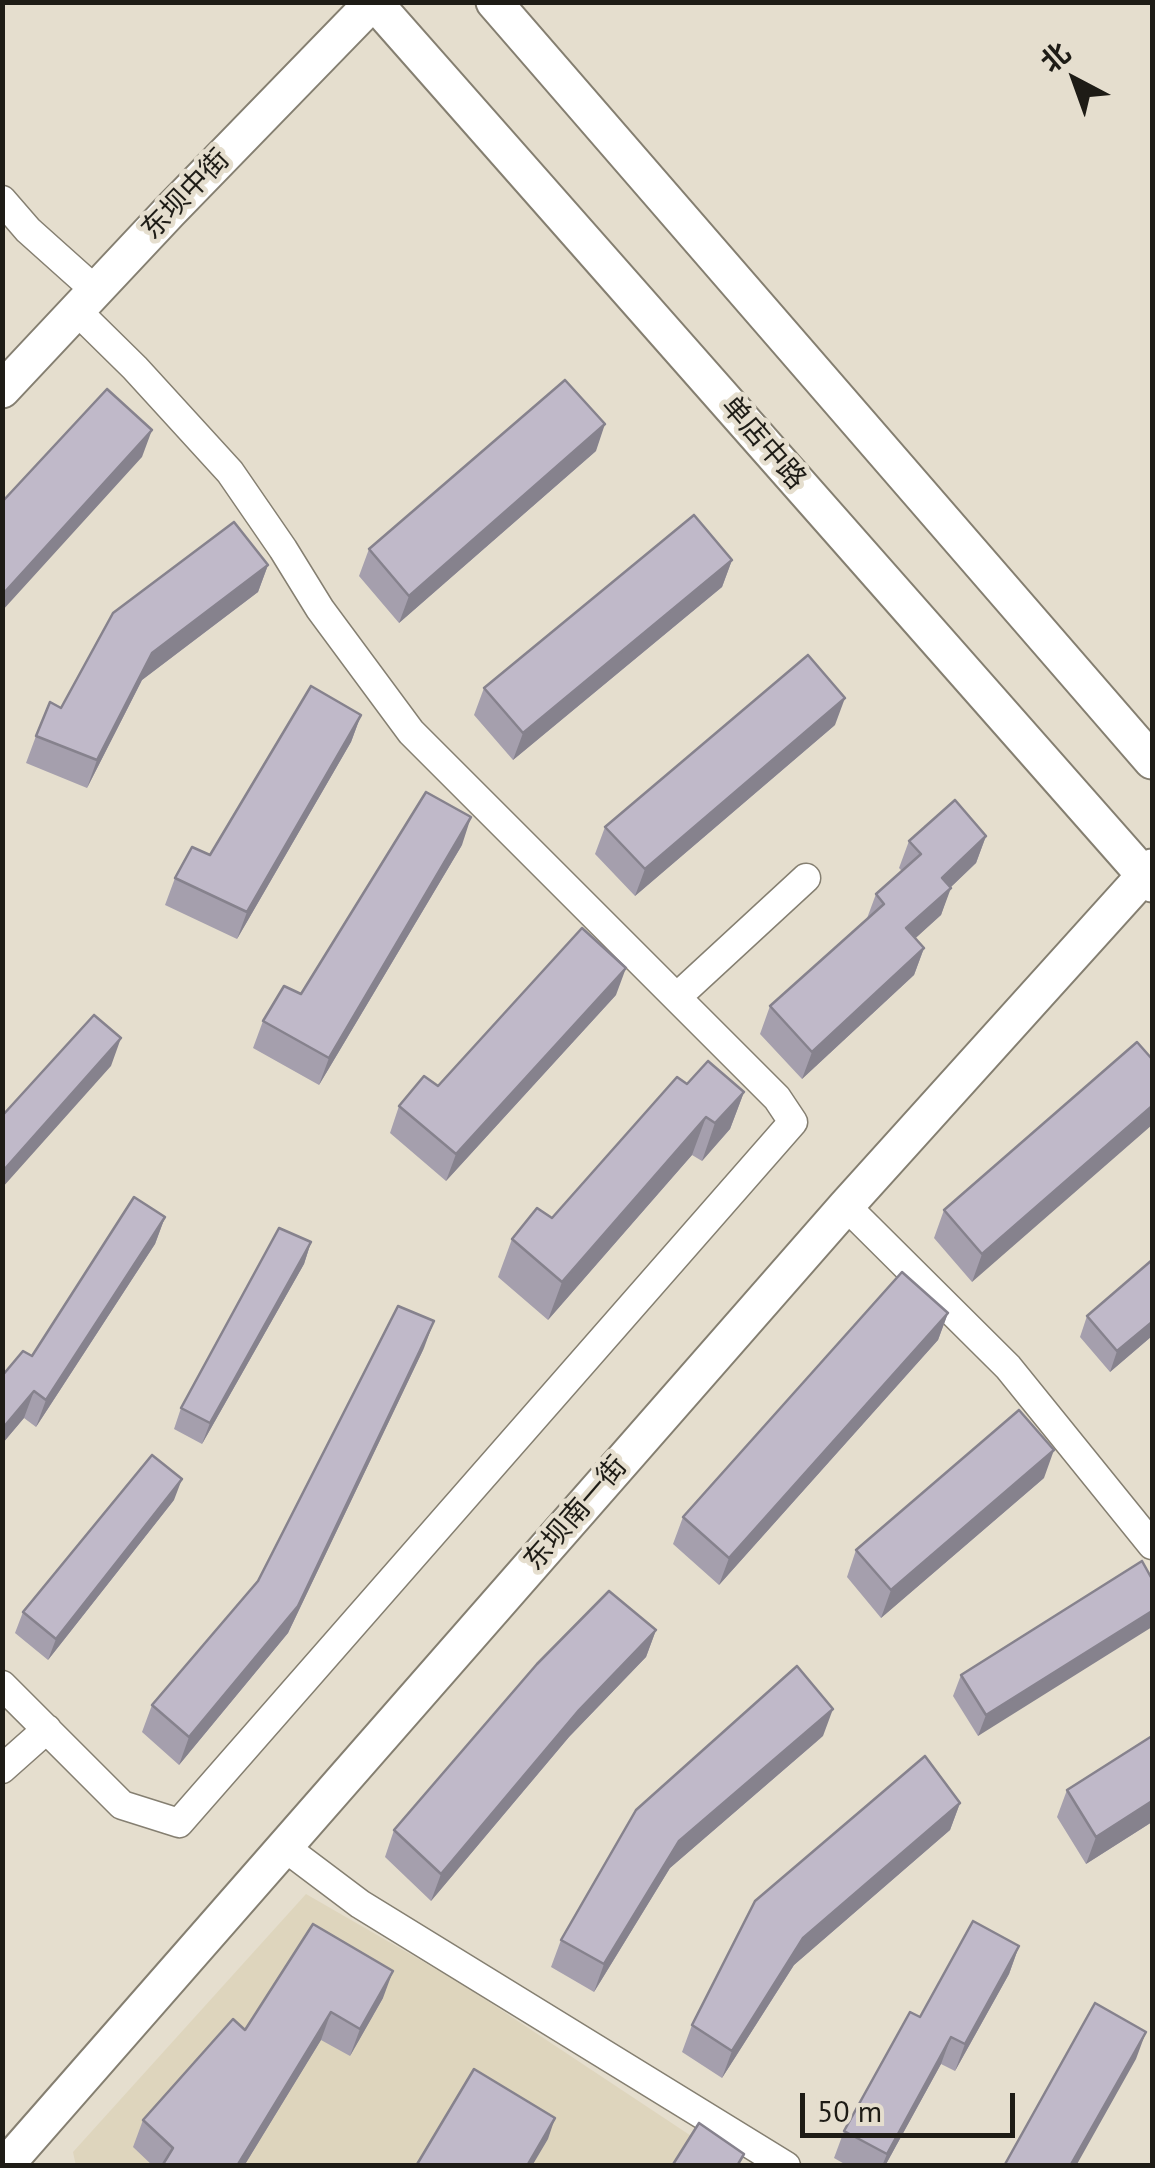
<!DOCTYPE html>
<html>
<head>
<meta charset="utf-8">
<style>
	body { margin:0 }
	#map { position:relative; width:1155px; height:2168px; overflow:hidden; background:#e5dece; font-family:"PT Sans","Noto Sans SC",sans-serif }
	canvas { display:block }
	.frame { position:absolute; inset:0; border:5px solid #1e1c16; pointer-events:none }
	.north { position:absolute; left:1025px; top:30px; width:100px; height:100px; -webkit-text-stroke:8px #e5dece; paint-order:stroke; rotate:319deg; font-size:28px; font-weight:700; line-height:40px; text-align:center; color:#1e1c16 }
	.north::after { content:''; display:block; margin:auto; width:35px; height:45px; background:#1e1c16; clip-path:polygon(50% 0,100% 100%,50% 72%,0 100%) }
	.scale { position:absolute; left:800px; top:2093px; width:215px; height:45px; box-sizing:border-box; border:5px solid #1e1c16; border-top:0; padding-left:12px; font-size:30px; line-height:35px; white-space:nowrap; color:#1e1c16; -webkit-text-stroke:8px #e5dece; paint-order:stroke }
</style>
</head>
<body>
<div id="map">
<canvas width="1155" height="2168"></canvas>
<div class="frame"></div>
<div class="north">北</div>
<div class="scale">50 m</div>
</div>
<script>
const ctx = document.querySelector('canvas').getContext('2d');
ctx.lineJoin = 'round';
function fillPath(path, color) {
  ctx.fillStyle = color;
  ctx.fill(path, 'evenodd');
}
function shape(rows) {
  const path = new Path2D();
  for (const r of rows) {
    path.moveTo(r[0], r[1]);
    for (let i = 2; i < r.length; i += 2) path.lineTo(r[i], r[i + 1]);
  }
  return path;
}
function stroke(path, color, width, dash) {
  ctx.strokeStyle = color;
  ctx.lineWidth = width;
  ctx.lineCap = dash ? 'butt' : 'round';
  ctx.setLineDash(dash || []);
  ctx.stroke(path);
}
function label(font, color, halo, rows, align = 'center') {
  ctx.font = font + ' "PT Sans","Noto Sans SC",sans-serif';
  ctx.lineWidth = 9;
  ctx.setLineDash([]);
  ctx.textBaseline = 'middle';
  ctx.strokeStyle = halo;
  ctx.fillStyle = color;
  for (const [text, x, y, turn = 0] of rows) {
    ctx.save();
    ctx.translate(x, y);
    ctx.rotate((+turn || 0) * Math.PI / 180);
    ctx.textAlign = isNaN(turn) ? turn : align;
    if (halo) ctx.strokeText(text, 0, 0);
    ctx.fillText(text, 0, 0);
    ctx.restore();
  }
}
const built = shape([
	[306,1894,462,1984,735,2165,76,2166,73,2152]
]);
const minor = shape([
	[2,200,28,230,95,290],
	[677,997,806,878],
	[846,1206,1008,1367,1152,1545],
	[2,1685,122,1805,179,1823,793,1122,777,1098,411,732,320,609,283,549,230,472,135,368,76,310],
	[2,1769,47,1729],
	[283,1846,360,1904,786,2166]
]);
const tertiary = shape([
	[374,2,1152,884],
	[494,2,1152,761],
	[2,390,169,212,373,2],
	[5,2166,846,1206,1152,867]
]);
const wall = shape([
	[596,451,399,623,359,576,369,549],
	[732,560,722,587,513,760,474,715,484,688],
	[268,565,258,592,142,680,87,788,26,763,36,736,61,708],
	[361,715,351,742,237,939,165,905,175,878,210,855],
	[835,725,635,896,595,854,605,827],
	[986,836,976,863,950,888,941,915,915,938,924,948,914,975,802,1079,760,1034,770,1006,866,921,876,894,902,871,899,868,909,841],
	[462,845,319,1085,253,1048,263,1021,301,994],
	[616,995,446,1181,390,1133,399,1106],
	[1137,1042,972,1282,934,1238,944,1210],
	[744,1092,730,1129,702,1161,692,1155,548,1320,498,1277,512,1239,552,1218],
	[165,1217,155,1244,36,1427,24,1418,2,1444,2,1376,32,1356],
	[311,1242,304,1264,202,1444,174,1429,181,1408],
	[1152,1260,1152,1336,1110,1372,1080,1337,1087,1316],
	[948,1313,938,1340,719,1585,673,1544,683,1517],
	[424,1348,288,1633,179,1765,142,1732,152,1705,258,1581],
	[1044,1478,881,1618,847,1577,856,1550],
	[174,1500,48,1660,15,1633,23,1612],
	[1152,1579,978,1736,953,1696,961,1675],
	[656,1630,646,1657,569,1737,431,1901,385,1857,394,1830],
	[823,1736,670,1868,594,1992,551,1967,561,1940],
	[1152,1736,1152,1822,1086,1864,1057,1817,1067,1790],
	[960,1803,950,1830,794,1965,722,2078,682,2052,692,2025],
	[1019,1946,1009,1974,955,2071,941,2064,885,2166,848,2166,834,2158,844,2131,920,2017],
	[383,1998,350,2056,321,2040,244,2166,153,2166,133,2147,143,2120,245,2030]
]);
const shadedWall = shape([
	[605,424,596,451,399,623,409,596],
	[152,430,142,457,2,611,2,595],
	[732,560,722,587,513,760,523,733],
	[268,565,258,592,142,680,87,788,97,760,152,653],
	[845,698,835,725,635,896,645,869],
	[361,715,351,742,237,939,247,912],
	[471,817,462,845,319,1085,329,1058],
	[986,836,976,863,932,905,942,878],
	[951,888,941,915,896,956,906,928],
	[924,948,914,975,802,1079,812,1052],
	[626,968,616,995,446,1181,456,1154],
	[121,1038,111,1066,2,1188,2,1172],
	[744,1092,730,1129,702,1161,715,1123],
	[1152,1106,1152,1125,972,1282,982,1254],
	[706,1117,692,1155,548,1320,562,1282],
	[165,1217,155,1244,36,1427,46,1400],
	[311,1242,304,1264,202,1444,210,1423],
	[948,1313,938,1340,719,1585,729,1558],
	[434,1321,424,1348,288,1633,179,1765,189,1737],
	[1152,1322,1152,1336,1110,1372,1117,1351],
	[34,1391,24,1418,2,1444,2,1429],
	[1054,1450,1044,1478,881,1618,891,1590],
	[182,1479,174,1500,48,1660,56,1639],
	[1152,1611,1152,1627,978,1736,986,1715],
	[656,1630,646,1657,569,1737,431,1901,441,1874,579,1710],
	[833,1709,823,1736,670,1868,594,1992,604,1964,679,1841],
	[1152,1801,1152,1822,1086,1864,1096,1837],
	[960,1803,950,1830,794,1965,722,2078,732,2051,803,1938],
	[1019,1946,1009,1974,955,2071,965,2044],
	[393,1971,383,1998,350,2056,360,2029],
	[331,2012,321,2040,244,2166,237,2166],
	[1146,2032,1136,2059,1076,2166,1070,2166],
	[951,2037,941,2064,885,2166,882,2166,887,2154],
	[555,2118,548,2139,532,2166,527,2166]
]);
const building = shape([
	[565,380,605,424,409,596,369,549,565,380],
	[107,389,152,430,2,595,2,502,107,389],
	[694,515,732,560,523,733,484,688,694,515],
	[234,522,268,565,152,653,97,760,36,736,50,702,61,708,113,613,234,522],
	[808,655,845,698,645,869,605,827,808,655],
	[311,686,361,715,247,912,175,878,192,847,210,855,311,686],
	[426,792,471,817,329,1058,263,1021,284,986,301,994,426,792],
	[955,800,986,836,942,878,951,888,906,928,924,948,812,1052,770,1006,884,904,876,894,921,854,909,841,955,800],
	[582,928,626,968,456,1154,399,1106,424,1076,438,1086,582,928],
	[94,1015,121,1038,2,1172,2,1116,94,1015],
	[1137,1042,1152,1059,1152,1106,982,1254,944,1210,1137,1042],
	[708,1061,744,1092,715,1123,706,1117,562,1282,512,1239,537,1208,552,1218,677,1077,687,1084,708,1061],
	[134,1197,165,1217,46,1400,34,1391,2,1429,2,1376,23,1351,32,1356,134,1197],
	[279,1228,311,1242,210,1423,181,1408,279,1228],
	[1152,1260,1152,1322,1117,1351,1087,1316,1152,1260],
	[902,1272,948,1313,729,1558,683,1517,902,1272],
	[398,1306,434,1321,298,1606,189,1737,152,1705,258,1581,398,1306],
	[1019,1410,1054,1450,891,1590,856,1550,1019,1410],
	[152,1455,182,1479,56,1639,23,1612,152,1455],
	[1142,1561,1152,1579,1152,1611,986,1715,961,1675,1142,1561],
	[609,1591,656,1630,579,1710,441,1874,394,1830,537,1664,609,1591],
	[797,1666,833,1709,679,1841,604,1964,561,1940,636,1810,797,1666],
	[1152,1736,1152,1801,1096,1837,1067,1790,1152,1736],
	[925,1756,960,1803,803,1938,732,2051,692,2025,755,1901,925,1756],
	[973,1921,1019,1946,965,2044,951,2037,887,2154,844,2131,910,2012,920,2017,973,1921],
	[313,1924,393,1971,360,2029,331,2012,237,2166,162,2166,173,2148,143,2120,233,2019,245,2030,313,1924],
	[1095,2003,1146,2032,1070,2166,1004,2166,1095,2003],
	[474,2069,555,2118,527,2166,416,2166,474,2069],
	[699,2123,744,2154,737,2166,672,2166,699,2123]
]);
const streetNames = [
	["东坝中街",186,195,-46],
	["单店中路",763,443,49],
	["东坝南一街",576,1514,-49]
];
fillPath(built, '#ded5bd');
stroke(minor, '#857f71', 31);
stroke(tertiary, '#857f71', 39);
stroke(minor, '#fff', 28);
stroke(tertiary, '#fff', 35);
fillPath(wall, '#a59fad');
fillPath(shadedWall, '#86828d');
fillPath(building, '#c0b9c9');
stroke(building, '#86828d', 2.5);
label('28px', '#1e1c16', '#e5dece', streetNames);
</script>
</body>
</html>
